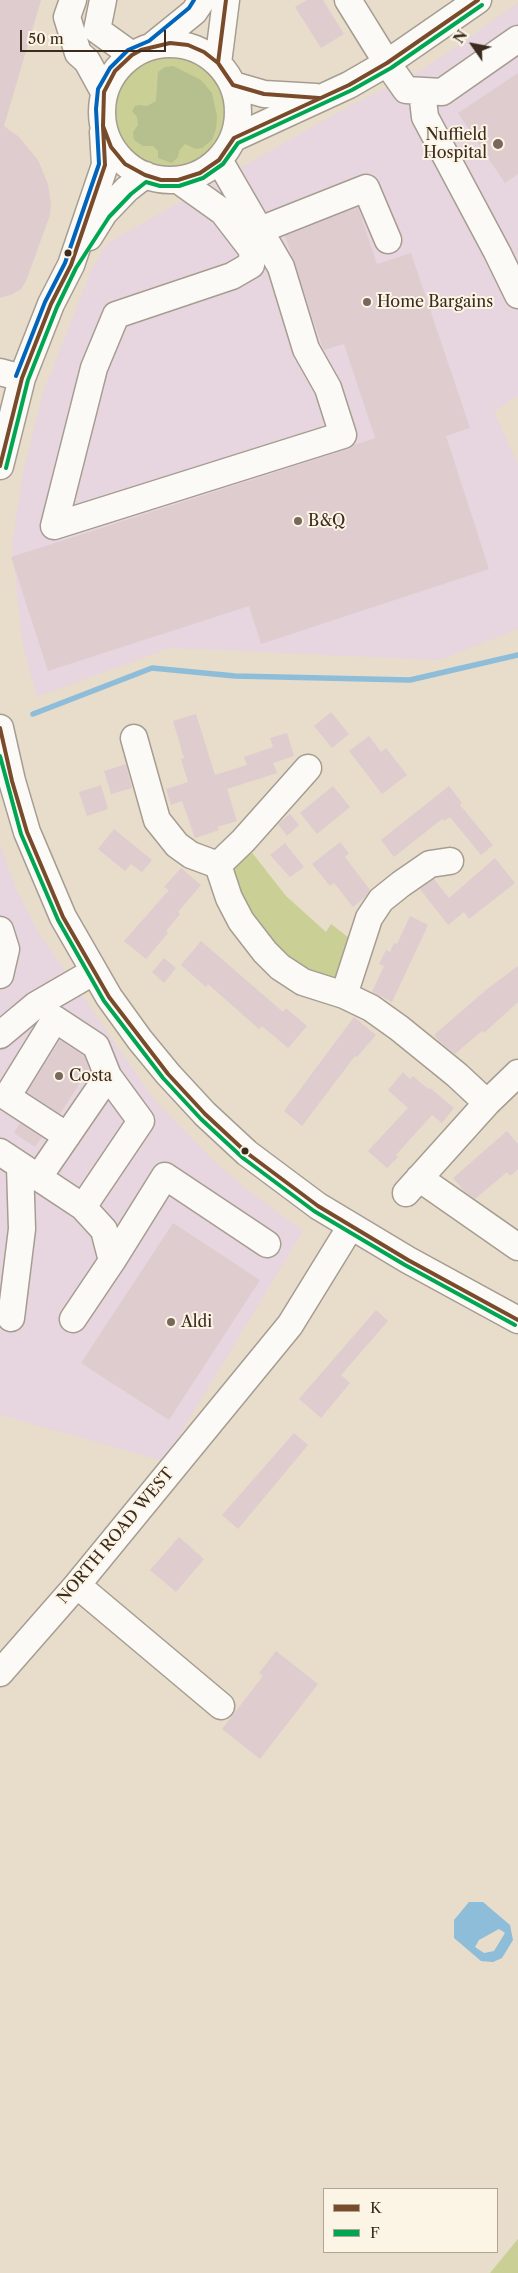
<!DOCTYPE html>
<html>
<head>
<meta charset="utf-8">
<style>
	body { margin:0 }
	#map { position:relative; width:518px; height:2273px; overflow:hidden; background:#e8dccb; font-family:"Libre Caslon Text",serif }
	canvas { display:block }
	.legend { position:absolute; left:323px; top:2188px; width:175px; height:65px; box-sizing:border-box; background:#fcf5e5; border:1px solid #afa495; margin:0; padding:6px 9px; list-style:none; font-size:15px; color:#3b2a1e }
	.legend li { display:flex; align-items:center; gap:10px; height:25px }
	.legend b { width:25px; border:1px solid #afa495 }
	.north { position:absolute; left:448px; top:20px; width:50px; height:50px; -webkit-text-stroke:4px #fcf5e5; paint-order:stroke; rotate:303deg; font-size:14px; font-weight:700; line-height:20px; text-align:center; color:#3b2a1e }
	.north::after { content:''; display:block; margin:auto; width:18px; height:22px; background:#3b2a1e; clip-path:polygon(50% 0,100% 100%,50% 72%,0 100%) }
	.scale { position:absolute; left:20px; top:30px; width:146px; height:22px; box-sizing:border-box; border:2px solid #3b2a1e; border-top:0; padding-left:6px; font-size:15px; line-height:18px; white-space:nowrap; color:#3b2a1e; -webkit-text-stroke:4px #fcf5e5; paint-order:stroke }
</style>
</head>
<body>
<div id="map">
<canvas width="518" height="2273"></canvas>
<ul class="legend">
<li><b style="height:6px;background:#7a4b2a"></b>K</li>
<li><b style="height:6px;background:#00a651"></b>F</li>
</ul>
<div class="north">N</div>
<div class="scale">50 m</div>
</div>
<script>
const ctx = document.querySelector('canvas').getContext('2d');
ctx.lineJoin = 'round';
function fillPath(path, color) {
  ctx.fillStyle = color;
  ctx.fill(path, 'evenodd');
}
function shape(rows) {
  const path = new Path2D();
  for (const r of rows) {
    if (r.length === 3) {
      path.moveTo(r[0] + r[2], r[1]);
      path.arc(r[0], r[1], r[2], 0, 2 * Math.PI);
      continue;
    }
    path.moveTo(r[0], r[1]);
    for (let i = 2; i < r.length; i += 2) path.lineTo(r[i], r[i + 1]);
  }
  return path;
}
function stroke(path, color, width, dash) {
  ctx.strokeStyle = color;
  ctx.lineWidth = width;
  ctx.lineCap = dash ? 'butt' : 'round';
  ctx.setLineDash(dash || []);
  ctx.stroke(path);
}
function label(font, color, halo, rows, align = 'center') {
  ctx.font = font + ' "Libre Caslon Text",serif';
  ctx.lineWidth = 4;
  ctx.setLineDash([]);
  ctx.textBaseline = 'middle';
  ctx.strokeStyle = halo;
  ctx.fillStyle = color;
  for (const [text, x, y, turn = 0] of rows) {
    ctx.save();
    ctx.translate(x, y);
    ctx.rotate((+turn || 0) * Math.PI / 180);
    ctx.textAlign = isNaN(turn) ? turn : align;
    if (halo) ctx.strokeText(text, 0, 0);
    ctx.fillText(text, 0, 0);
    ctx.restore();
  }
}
const built = shape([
	[518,3,518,395,494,412,518,464,518,629,440,660,170,648,37,697,22,642,12,546,23,472,43,393,91,271,106,244,353,104,424,69],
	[0,844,14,884,37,930,153,1098,214,1161,244,1187,303,1231,164,1461,0,1415]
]);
const green = shape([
	[170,114,57],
	[243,841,286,896,326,932,331,924,358,945,344,995,280,967,218,865],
	[518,2239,518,2273,490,2273]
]);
const forest = shape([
	[173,66,201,80,212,93,217,116,216,129,212,140,202,148,196,149,185,144,179,151,178,157,172,163,158,158,158,151,153,146,143,146,134,140,133,132,138,125,137,117,132,111,135,106,139,105,147,106,156,101,158,72,165,67]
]);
const water = shape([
	[469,1902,483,1902,510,1925,513,1940,502,1958,493,1962,481,1961,454,1938,454,1920],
	[499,1929,505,1933,494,1951,484,1953,475,1947,479,1940]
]);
const stream = shape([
	[33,714,152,668,235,676,410,680,518,655]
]);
const building = shape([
	[0,0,41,0,4,126,19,137,38,160,48,184,51,204,50,215,26,281,21,289,13,294,0,298],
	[307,0,323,0,344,34,321,48,295,7],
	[518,73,518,174,505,183,458,113],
	[358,207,377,264,411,253,470,428,446,436,489,569,261,644,249,606,48,671,11,557,348,449,354,445,375,438,344,344,324,350,322,346,285,236],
	[331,712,349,734,332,748,314,726],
	[196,714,215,775,247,765,244,757,273,747,270,738,287,733,294,756,273,763,277,773,227,789,237,821,217,827,219,830,195,838,182,801,171,805,166,789,188,782,181,759,184,758,173,721],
	[369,736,381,752,386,748,407,775,382,794,349,751],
	[126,764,132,788,111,794,104,771],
	[101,785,108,809,87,816,79,792],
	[333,786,350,807,317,834,300,813],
	[449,786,462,803,460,805,493,845,481,855,450,817,444,821,442,819,394,857,381,840],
	[290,814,299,825,287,836,278,824],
	[114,829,152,860,142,872,131,864,125,871,98,849],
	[340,842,349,853,345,857,370,890,365,897,353,907,334,883,330,886,312,864],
	[285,843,304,867,290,877,270,855],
	[495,858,515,883,469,919,464,912,448,925,420,889,434,879,449,898],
	[181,868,201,885,178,912,180,914,166,931,168,933,146,959,124,941,169,890,164,887],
	[410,916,428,925,392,1002,372,992,384,966,379,964,386,950,390,952,394,943,397,944],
	[201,941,283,1012,286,1008,307,1026,288,1048,262,1026,259,1029,208,984,206,987,181,965],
	[164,958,176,968,164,983,152,972],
	[518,966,518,1002,484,1033,482,1031,455,1054,440,1042,434,1035,486,990],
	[354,1017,376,1035,357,1057,355,1056,302,1126,284,1111],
	[60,1040,84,1056,89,1069,60,1114,27,1092],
	[403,1072,410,1079,413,1076,428,1089,430,1088,454,1108,442,1123,432,1115,396,1155,398,1157,387,1168,368,1151,408,1108,388,1090],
	[20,1123,42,1137,35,1147,14,1133],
	[507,1131,518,1144,518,1169,510,1176,507,1172,475,1199,464,1191,453,1178],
	[173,1223,260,1280,169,1420,81,1363],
	[376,1310,388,1321,341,1375,350,1383,321,1418,299,1399],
	[294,1433,308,1445,238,1529,222,1515],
	[179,1537,204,1559,176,1592,150,1570],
	[276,1651,318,1684,260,1759,222,1729,263,1676,259,1673]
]);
const minor = shape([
	[73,0,67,17,78,53,87,61,104,92],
	[103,0,97,30,132,55],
	[348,0,387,63,406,90,442,92,518,39],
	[170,112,68],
	[152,46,194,12,202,0],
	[218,63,226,0],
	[233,85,264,94,316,97],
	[422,91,425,117,497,252,518,295],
	[234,138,349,85,387,63,478,0],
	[178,180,223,212,253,251,251,265,232,276,116,315,94,368,54,526,343,435,328,388,306,349,281,267,219,160],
	[260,230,366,188,388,240],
	[89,237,104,213,127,189,145,175],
	[0,372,22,378],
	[0,466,22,378,51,304,71,265,105,165,103,132],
	[0,728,12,781,27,832,63,917,109,997,140,1040,168,1074,205,1114,247,1153,318,1206,408,1260,518,1320],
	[134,738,157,820,177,845,191,855,218,865],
	[218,865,229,898,241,921,265,952,280,967,303,982,344,995,371,1008,399,1028,457,1075,487,1103],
	[218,865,243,841,308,768],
	[0,930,6,949,0,975],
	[344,995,369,918,381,900,401,884,430,864,450,861],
	[0,1035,36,1005,93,972],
	[67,1136,7,1097,55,1019,96,1046,108,1076,141,1121,83,1207],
	[0,1152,83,1207,104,1230,112,1261,165,1176,267,1244],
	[38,1178,108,1076],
	[419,1178,518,1247],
	[406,1193,487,1103,518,1073],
	[11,1318,22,1229,20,1166],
	[73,1319,112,1261],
	[77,1585,221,1706],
	[0,1673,77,1585,290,1325,351,1226]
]);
const bus1 = shape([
	[218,63,226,0],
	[319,98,264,94,233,85,218,63,204,52,188,45,170,43,141,50,132,55,115,71,104,92,103,126,111,147,125,164,145,175,161,180,178,180,200,173,219,160,234,138,349,85,387,63,478,0],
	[0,466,22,378,51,304,71,265,105,165,103,126],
	[0,728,12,781,27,832,63,917,109,997,168,1074,205,1114,247,1153,318,1206,408,1260,518,1320]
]);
const bus2 = shape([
	[6,468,28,380,57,307,76,268,109,217,131,194,146,182,160,186,179,186,203,178,223,164,238,143,352,90,391,68,482,5],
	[0,756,21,834,58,920,104,1001,163,1078,201,1119,243,1158,314,1211,405,1265,515,1325]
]);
const bus3 = shape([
	[16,376,45,302,65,263,99,164,96,109,98,89,110,68,128,50,149,41,189,8,194,0]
]);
const markers = [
	[498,144,6,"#78685b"],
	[68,253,4.5,"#3b2a1e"],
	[367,302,5,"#78685b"],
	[298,521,5,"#78685b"],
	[59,1076,5,"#78685b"],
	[245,1151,4.5,"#3b2a1e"],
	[171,1322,5,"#78685b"]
];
const poiNames = [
	["Nuffield",487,135,"right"],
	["Hospital",487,153,"right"],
	["Home Bargains",377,302],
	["B&Q",308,521],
	["Costa",69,1076],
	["Aldi",181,1322]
];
const streetNames = [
	["NORTH ROAD WEST",116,1536,-50]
];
fillPath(built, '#e7d6df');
fillPath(green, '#cacf95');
fillPath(forest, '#b5c08e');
fillPath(water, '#8dbdd8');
stroke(stream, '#8dbdd8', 5.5);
fillPath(building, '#dfcccf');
stroke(minor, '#a69d91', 29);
stroke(minor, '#fcfaf7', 26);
stroke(bus1, '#7a4b2a', 4);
stroke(bus2, '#00a651', 4);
stroke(bus3, '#0065bd', 4);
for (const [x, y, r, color] of markers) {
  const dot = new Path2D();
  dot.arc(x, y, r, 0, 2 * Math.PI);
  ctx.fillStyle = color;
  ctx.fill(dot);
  stroke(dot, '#fcf5e5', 2);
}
label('16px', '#3b2a1e', '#fcf5e5', poiNames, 'left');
label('16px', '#3b2a1e', '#fcf5e5', streetNames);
</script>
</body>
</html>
